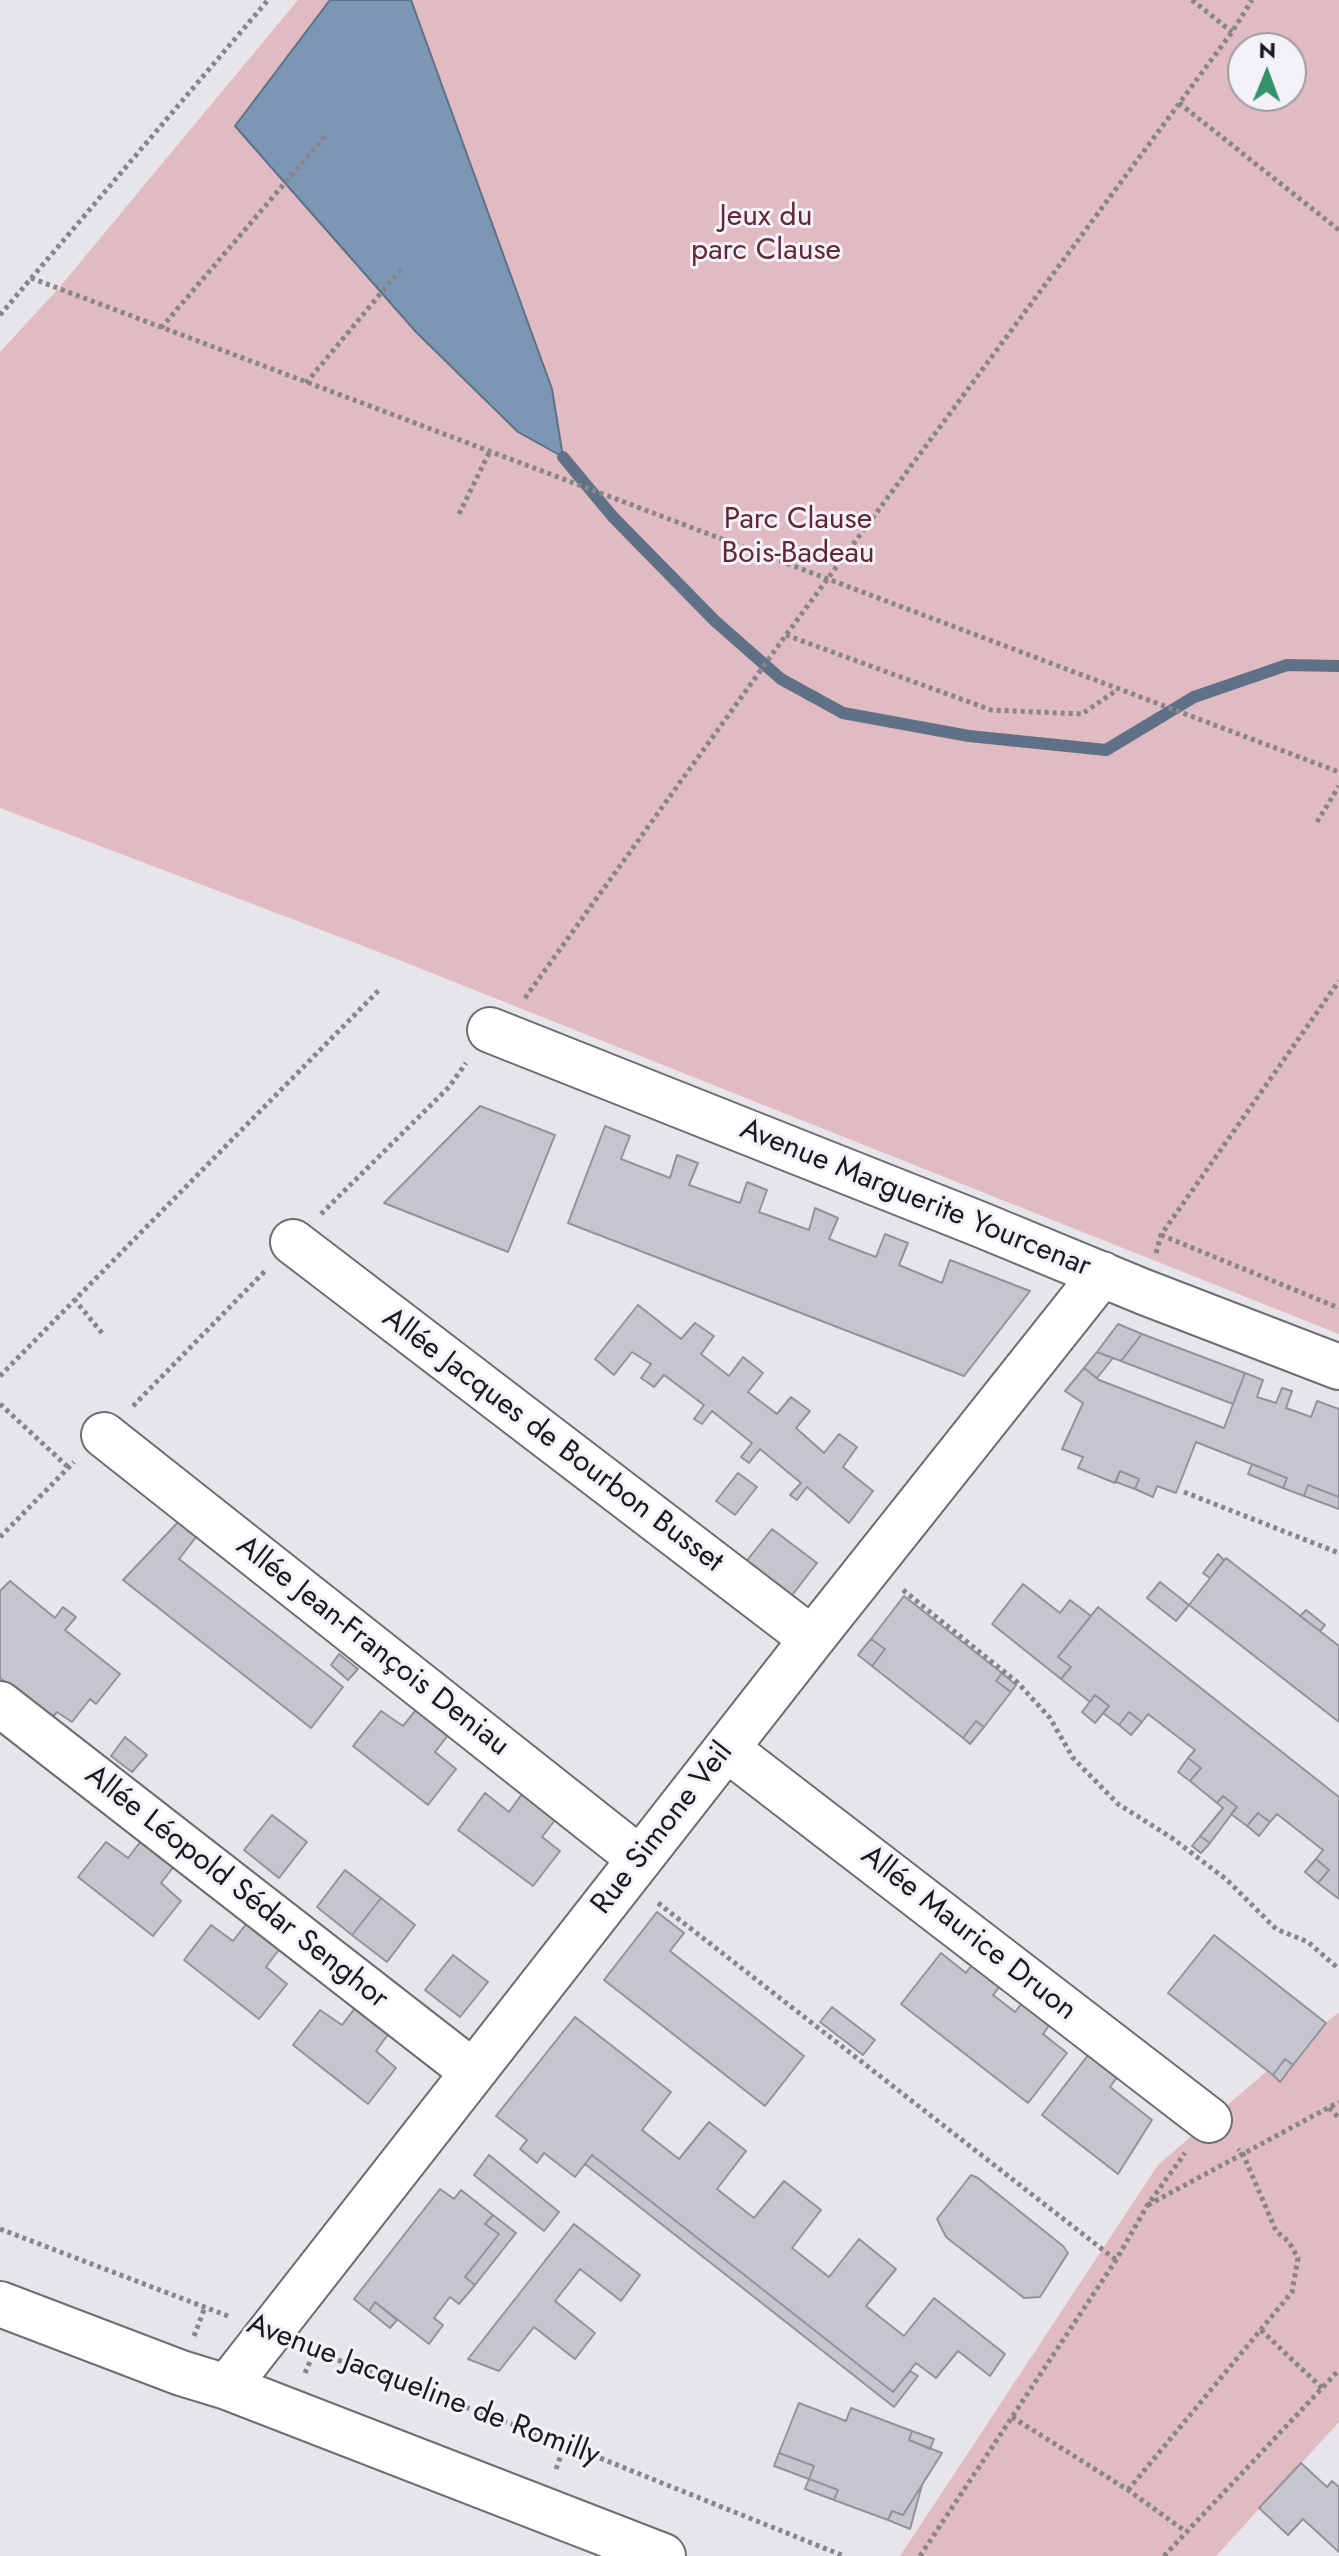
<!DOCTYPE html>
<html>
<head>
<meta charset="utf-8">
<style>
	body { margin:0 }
	#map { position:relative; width:1339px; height:2556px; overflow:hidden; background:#e7e4ea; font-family:Jost,sans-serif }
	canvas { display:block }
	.north { position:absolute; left:1227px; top:32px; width:80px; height:80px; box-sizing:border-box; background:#f4f1f8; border:2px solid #9d9ba0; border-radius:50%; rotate:1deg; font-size:22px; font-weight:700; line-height:32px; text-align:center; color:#1b191c }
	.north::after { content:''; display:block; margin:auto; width:28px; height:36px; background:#32926a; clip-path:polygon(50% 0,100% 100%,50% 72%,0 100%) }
</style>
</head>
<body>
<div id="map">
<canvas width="1339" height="2556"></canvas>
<div class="north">N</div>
</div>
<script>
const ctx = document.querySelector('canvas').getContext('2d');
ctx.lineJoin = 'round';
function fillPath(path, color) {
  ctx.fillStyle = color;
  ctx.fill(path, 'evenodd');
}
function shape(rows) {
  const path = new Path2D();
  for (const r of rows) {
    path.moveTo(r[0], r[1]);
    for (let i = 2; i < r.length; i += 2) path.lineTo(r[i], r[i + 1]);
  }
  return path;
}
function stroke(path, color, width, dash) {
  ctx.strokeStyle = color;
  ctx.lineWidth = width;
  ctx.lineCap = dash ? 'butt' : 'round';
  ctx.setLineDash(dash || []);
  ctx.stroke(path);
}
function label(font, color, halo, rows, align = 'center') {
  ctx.font = font + ' Jost,sans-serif';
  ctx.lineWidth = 6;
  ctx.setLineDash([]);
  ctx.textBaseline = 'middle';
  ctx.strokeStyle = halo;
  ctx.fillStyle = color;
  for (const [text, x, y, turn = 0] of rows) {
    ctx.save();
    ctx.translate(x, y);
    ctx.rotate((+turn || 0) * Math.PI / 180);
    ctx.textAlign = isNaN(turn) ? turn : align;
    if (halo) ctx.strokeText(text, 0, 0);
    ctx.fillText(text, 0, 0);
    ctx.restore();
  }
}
const green = shape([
	[298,0,1339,0,1339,1334,379,952,0,808,0,352,58,289],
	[1243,48,1291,48,1291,96,1243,96],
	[1339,2012,1339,2422,1216,2556,900,2556,1158,2165,1267,2071,1281,2081,1326,2023]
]);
const water = shape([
	[330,0,411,0,552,389,563,457,518,432,416,332,235,126,330,0]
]);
const stream = shape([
	[563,457,613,517,715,621,781,679,843,713,969,736,1106,750,1194,697,1287,665,1339,666]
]);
const building = shape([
	[480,1106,555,1135,508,1252,384,1203,480,1106],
	[605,1126,630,1136,621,1159,670,1178,677,1155,698,1163,689,1185,740,1203,747,1182,767,1190,759,1212,809,1230,815,1208,838,1218,829,1239,876,1257,885,1234,908,1243,899,1265,942,1283,950,1260,1030,1291,964,1376,568,1223,605,1126],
	[638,1305,681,1339,695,1323,714,1336,701,1354,729,1376,743,1357,763,1373,748,1392,777,1414,791,1397,810,1411,796,1428,824,1453,839,1434,857,1447,843,1467,873,1491,849,1523,807,1487,797,1500,790,1495,801,1483,760,1449,749,1463,741,1457,752,1443,712,1411,702,1424,694,1419,704,1405,664,1375,654,1387,641,1378,651,1364,632,1352,614,1375,595,1359,638,1305],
	[1118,1324,1142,1334,1121,1361,1097,1352,1118,1324],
	[1142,1334,1245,1373,1233,1404,1121,1361,1142,1334],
	[1097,1352,1113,1358,1097,1378,1084,1368,1097,1352],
	[1084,1368,1099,1380,1224,1428,1245,1373,1263,1380,1257,1397,1276,1403,1282,1388,1292,1391,1286,1408,1311,1417,1317,1401,1339,1409,1339,1497,1308,1485,1304,1496,1283,1488,1287,1478,1196,1442,1176,1493,1157,1486,1153,1497,1135,1489,1139,1479,1120,1471,1115,1483,1078,1468,1083,1457,1062,1449,1083,1403,1065,1391,1084,1368],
	[1252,1464,1287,1478,1283,1488,1248,1474,1252,1464],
	[1120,1471,1139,1479,1135,1489,1116,1482,1120,1471],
	[738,1473,757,1487,735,1515,716,1501,738,1473],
	[1308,1485,1339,1497,1339,1509,1304,1496,1308,1485],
	[182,1518,200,1532,179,1559,343,1687,311,1728,123,1580,182,1518],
	[772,1529,817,1563,786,1603,741,1568,772,1529],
	[1218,1554,1224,1560,1210,1578,1203,1573,1218,1554],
	[1226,1558,1339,1646,1339,1722,1189,1605,1226,1558],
	[10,1581,55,1618,63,1607,76,1617,65,1630,120,1674,96,1704,90,1699,72,1722,57,1712,51,1719,0,1678,0,1591,10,1581],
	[1160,1582,1189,1605,1176,1621,1147,1598,1160,1582],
	[1023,1584,1060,1613,1070,1600,1091,1616,1058,1657,1071,1667,1061,1679,992,1624,1023,1584],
	[904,1596,1002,1673,996,1681,1011,1692,984,1727,976,1721,963,1738,872,1666,885,1649,871,1639,904,1596],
	[1098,1607,1339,1797,1339,1899,1318,1883,1329,1870,1316,1859,1323,1850,1277,1814,1270,1822,1258,1813,1247,1826,1231,1814,1237,1807,1223,1796,1217,1803,1190,1781,1201,1768,1188,1758,1195,1750,1148,1714,1142,1722,1129,1712,1119,1725,1103,1713,1109,1706,1095,1695,1090,1702,1061,1679,1071,1667,1058,1657,1098,1607],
	[1306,1610,1325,1625,1320,1631,1300,1616,1306,1610],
	[871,1639,885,1649,872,1666,858,1655,871,1639],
	[339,1654,358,1669,348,1680,331,1665,339,1654],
	[1002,1673,1016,1685,1011,1692,996,1681,1002,1673],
	[1095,1695,1109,1706,1095,1723,1082,1712,1095,1695],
	[420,1705,452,1730,435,1752,456,1769,428,1805,353,1746,381,1711,403,1726,420,1705],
	[1129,1712,1142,1722,1131,1735,1119,1725,1129,1712],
	[976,1721,984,1727,970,1744,963,1738,976,1721],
	[125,1737,147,1755,132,1772,111,1756,125,1737],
	[1188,1758,1201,1768,1190,1781,1178,1772,1188,1758],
	[524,1791,558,1816,542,1837,560,1851,533,1886,458,1830,485,1793,509,1812,524,1791],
	[1223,1796,1237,1807,1210,1843,1200,1836,1223,1808,1217,1803,1223,1796],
	[1258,1813,1270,1822,1259,1836,1247,1826,1258,1813],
	[272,1815,307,1842,279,1878,244,1850,272,1815],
	[145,1836,178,1861,161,1883,181,1901,153,1936,78,1877,106,1842,128,1858,145,1836],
	[1200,1836,1210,1843,1201,1853,1192,1846,1200,1836],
	[1316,1859,1329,1870,1318,1883,1305,1872,1316,1859],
	[345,1870,381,1898,352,1935,317,1907,345,1870],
	[381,1898,415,1925,387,1962,352,1935,381,1898],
	[657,1912,684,1933,670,1951,804,2056,765,2106,604,1980,657,1912],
	[250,1919,283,1944,266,1967,287,1984,259,2019,184,1960,211,1925,233,1941,250,1919],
	[1214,1935,1326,2023,1293,2065,1285,2059,1273,2075,1168,1993,1214,1935],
	[941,1953,966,1973,976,1959,1004,1981,993,1995,1015,2012,1026,1998,1053,2020,1043,2034,1067,2053,1028,2103,901,2004,941,1953],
	[453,1955,488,1982,460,2017,425,1990,453,1955],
	[359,2003,392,2029,376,2051,396,2068,368,2104,293,2045,320,2010,342,2025,359,2003],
	[832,2007,875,2040,863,2055,820,2022,832,2007],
	[575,2017,671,2092,642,2130,679,2159,709,2122,746,2151,717,2189,754,2218,784,2181,821,2210,792,2248,829,2277,859,2239,896,2269,866,2306,904,2336,934,2298,1005,2354,990,2376,958,2351,936,2378,916,2363,893,2392,592,2155,575,2177,544,2153,537,2163,520,2149,527,2140,496,2116,575,2017],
	[1092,2050,1121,2072,1110,2087,1152,2120,1118,2174,1042,2115,1092,2050],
	[1285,2059,1293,2065,1280,2082,1273,2075,1285,2059],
	[489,2155,559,2212,544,2231,474,2175,489,2155],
	[592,2155,893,2392,910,2371,918,2376,894,2407,585,2164,592,2155],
	[971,2175,978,2178,1063,2246,1068,2253,1040,2297,1024,2298,946,2237,937,2219,971,2175],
	[440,2189,454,2199,461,2190,493,2215,485,2224,499,2234,465,2277,475,2285,459,2304,450,2297,434,2318,443,2325,429,2344,375,2302,369,2311,354,2299,440,2189],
	[493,2215,516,2233,475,2285,465,2277,499,2234,485,2224,493,2215],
	[574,2224,640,2275,621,2301,580,2269,555,2301,595,2333,575,2359,534,2327,499,2371,468,2359,574,2224],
	[375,2302,397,2320,390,2328,369,2311,375,2302],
	[799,2403,846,2421,851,2408,912,2431,909,2440,942,2453,903,2515,892,2511,888,2520,834,2500,838,2490,809,2479,814,2466,779,2453,799,2403],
	[912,2431,934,2439,930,2449,909,2440,912,2431],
	[779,2453,814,2466,809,2479,774,2466,779,2453],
	[1301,2463,1327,2487,1332,2481,1339,2487,1339,2552,1303,2519,1288,2535,1259,2508,1301,2463],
	[809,2479,838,2490,834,2500,805,2489,809,2479],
	[922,2485,910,2529,888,2520,892,2511,903,2515,922,2485]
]);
const path = shape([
	[1192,0,1232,32],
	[1179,103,1339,230],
	[31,278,1339,772],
	[0,315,268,0],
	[161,328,325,136],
	[306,383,401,269],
	[459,514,489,453],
	[786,635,991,710,1082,714,1117,690],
	[1317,822,1339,786],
	[525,998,786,635,1232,32,1252,0],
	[321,1214,449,1087,466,1063],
	[1161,1235,1339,1308],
	[1156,1253,1161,1235,1339,981],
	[74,1299,102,1333],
	[0,1376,380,989],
	[0,1404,68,1467],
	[133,1406,266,1270],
	[1184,1492,1339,1553],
	[0,1537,74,1462],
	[903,1590,1018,1683,1050,1718,1073,1758,1118,1804,1172,1838,1227,1880,1276,1929,1308,1942,1339,1969],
	[658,1903,1116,2260],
	[1329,2108,1339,2118],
	[1148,2205,1339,2102],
	[0,2229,228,2316],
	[1261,2330,1323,2389],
	[194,2336,205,2307],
	[308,2349,565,2444,844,2556],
	[305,2373,314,2352],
	[1012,2417,1128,2490,1185,2531],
	[556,2469,565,2444],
	[1128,2490,1292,2292,1298,2258,1289,2242,1276,2231,1243,2154,1238,2149],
	[920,2556,1116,2260,1147,2206,1185,2153],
	[1164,2556,1339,2370]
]);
const minor = shape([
	[490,1030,979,1224,1144,1292,1339,1367],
	[293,1242,812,1639],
	[104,1435,640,1859],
	[0,1704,473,2072],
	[727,1749,1209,2120],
	[0,2304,181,2373,227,2387,663,2556],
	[227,2387,812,1639,1102,1274]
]);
const parkNames = [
	["Jeux du",766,218],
	["parc Clause",766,252],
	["Parc Clause",798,521],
	["Bois-Badeau",798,555]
];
const streetNames = [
	["Avenue Marguerite Yourcenar",915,1199,22],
	["Allée Jacques de Bourbon Busset",552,1441,37],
	["Allée Jean-François Deniau",372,1647,38],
	["Rue Simone Veil",663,1829,-52],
	["Allée Léopold Sédar Senghor",236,1888,38],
	["Allée Maurice Druon",968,1934,38],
	["Avenue Jacqueline de Romilly",423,2391,21]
];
fillPath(green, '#e1bbc2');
fillPath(water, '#7b97b4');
stroke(water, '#5e7186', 2);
stroke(stream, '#5e7186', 12);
fillPath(building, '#c5c6cd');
stroke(building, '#92939a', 2);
stroke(minor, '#6e6c71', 48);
stroke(path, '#88858a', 5, [4, 4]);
stroke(minor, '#fff', 44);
label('30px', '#602836', '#f4f1f8', parkNames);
label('30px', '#1b191c', '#f4f1f8', streetNames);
</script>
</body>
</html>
